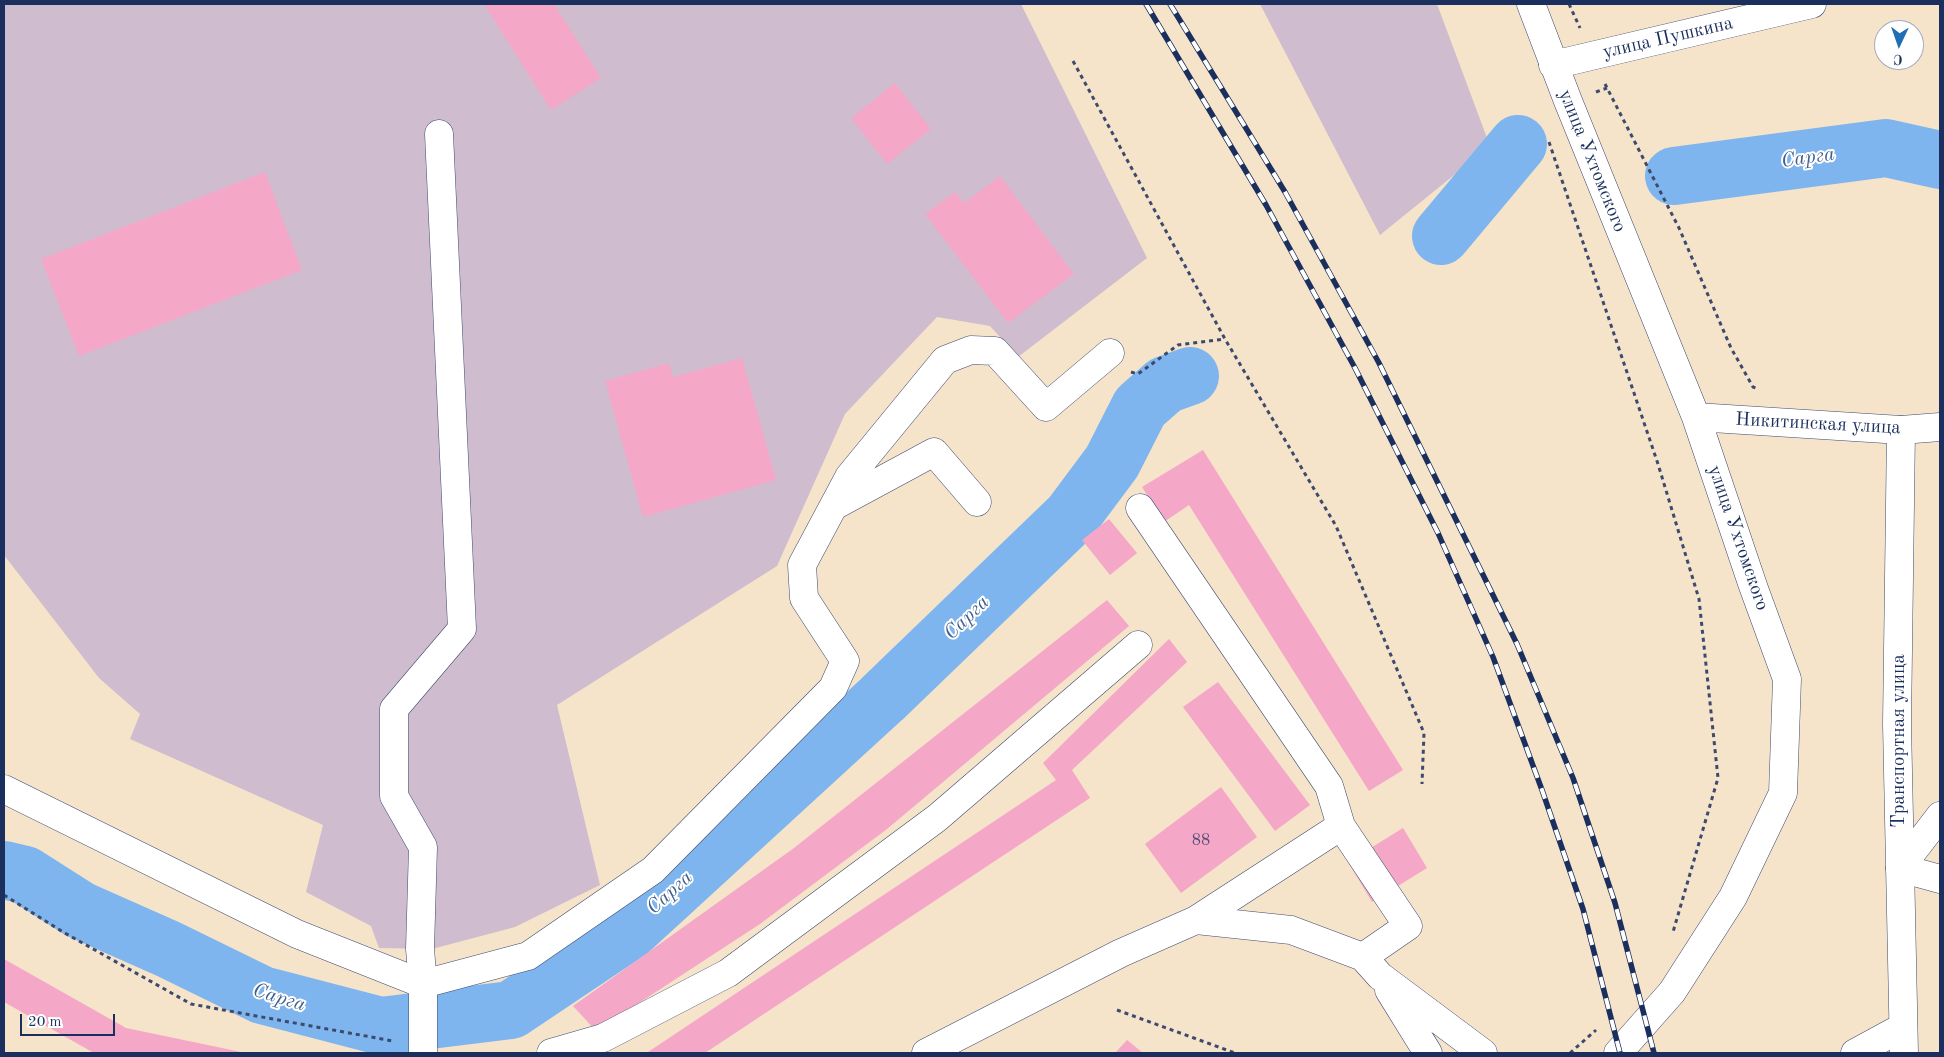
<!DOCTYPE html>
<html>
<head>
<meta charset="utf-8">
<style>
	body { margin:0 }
	#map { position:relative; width:1944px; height:1057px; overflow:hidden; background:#f5e3ca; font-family:"Old Standard TT",serif }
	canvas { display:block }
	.frame { position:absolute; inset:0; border:5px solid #1b2f5e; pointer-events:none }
	.north { position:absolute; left:1874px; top:20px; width:50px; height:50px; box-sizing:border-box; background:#fff; border:1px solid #a4acbf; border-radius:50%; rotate:183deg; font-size:14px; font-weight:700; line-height:20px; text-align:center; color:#1b2f5e }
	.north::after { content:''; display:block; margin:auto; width:18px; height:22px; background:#1f6fb2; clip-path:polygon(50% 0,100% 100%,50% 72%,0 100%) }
	.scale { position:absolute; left:20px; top:1014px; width:95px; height:22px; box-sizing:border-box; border:2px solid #1b2f5e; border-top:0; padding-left:6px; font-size:15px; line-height:18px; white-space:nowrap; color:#1b2f5e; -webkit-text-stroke:4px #fff; paint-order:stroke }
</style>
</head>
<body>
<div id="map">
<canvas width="1944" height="1057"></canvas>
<div class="frame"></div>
<div class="north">С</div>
<div class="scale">20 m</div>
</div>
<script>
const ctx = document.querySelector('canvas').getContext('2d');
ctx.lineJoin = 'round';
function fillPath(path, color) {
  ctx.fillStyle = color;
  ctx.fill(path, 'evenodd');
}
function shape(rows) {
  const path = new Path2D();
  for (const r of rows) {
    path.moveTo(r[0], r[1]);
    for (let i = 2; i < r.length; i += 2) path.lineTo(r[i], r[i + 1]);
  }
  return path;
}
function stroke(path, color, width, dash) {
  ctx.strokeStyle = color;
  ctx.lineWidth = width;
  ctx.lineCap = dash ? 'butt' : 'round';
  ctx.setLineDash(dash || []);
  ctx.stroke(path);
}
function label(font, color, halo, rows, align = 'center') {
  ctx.font = font + ' "Old Standard TT",serif';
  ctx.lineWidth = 4;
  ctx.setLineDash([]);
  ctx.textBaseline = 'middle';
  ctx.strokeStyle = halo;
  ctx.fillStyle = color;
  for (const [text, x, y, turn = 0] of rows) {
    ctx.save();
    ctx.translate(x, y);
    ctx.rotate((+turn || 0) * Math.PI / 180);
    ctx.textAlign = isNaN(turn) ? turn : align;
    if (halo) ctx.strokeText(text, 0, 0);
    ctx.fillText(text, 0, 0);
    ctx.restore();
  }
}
const industrial = shape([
	[4,4,1021,4,1147,258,1018,357,990,326,937,317,845,414,777,566,557,705,600,885,515,927,432,949,379,948,371,926,306,892,323,825,130,739,140,714,99,678,4,555],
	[1260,4,1437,4,1490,146,1380,235]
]);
const river = shape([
	[1674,176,1886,148,1940,160],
	[1441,236,1518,144],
	[4,870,25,875,80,910,168,949,262,995,381,1026,511,1010,629,931,882,699,1071,517,1112,462,1140,407,1165,385,1190,376]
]);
const building = shape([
	[484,4,554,4,601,78,551,110],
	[895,83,931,129,887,164,851,118],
	[265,172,302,270,79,356,41,259],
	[1000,176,1074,274,1008,323,925,214,955,192,964,203],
	[742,358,776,480,643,517,605,381,669,363,673,377],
	[1203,450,1403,770,1369,791,1189,505,1164,522,1142,487],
	[1109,519,1137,553,1110,575,1082,540],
	[1107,600,1129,626,887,829,760,924,596,1031,573,1006,794,848],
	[1169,639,1187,662,1072,770,1090,798,705,1053,649,1053,648,1052,1056,780,1043,763],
	[1218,682,1310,805,1275,831,1183,707],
	[1221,787,1257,837,1181,893,1145,844],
	[1403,828,1427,868,1372,902,1348,862],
	[4,959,126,1028,246,1053,94,1053,4,1002],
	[1127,1040,1143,1053,1115,1053]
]);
const path = shape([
	[1569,4,1580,28],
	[1073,61,1225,339,1336,526,1424,733,1422,784],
	[1605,84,1679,228,1731,348,1753,387,1759,389],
	[1596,92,1607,88],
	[1549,142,1658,464,1699,599,1718,778,1673,932],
	[1131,372,1138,374,1178,345,1225,339],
	[4,895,63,932,191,1004,393,1041],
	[1117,1010,1235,1053],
	[1570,1053,1596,1030]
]);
const minor = shape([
	[1553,65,1812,4],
	[1901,430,1940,427],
	[834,506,934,452,977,502],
	[1140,508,1329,786,1341,826,1408,926,1363,957],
	[4,789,297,934,423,984,528,956,653,870,833,688,845,661,804,598,802,565,849,477,945,360,971,350,995,351,1046,407,1110,353],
	[1940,816,1900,868,1940,879],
	[1196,920,1341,826],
	[1389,990,1428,1053],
	[423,1053,423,984,420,949,423,847,394,796,394,709,462,629,439,134],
	[551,1053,603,1038,728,973,937,818,1138,645],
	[926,1053,1121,953,1196,920,1291,930,1363,957,1380,976,1483,1053],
	[1855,1053,1903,1027]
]);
const major = shape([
	[1531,4,1568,101,1696,417,1753,586,1787,679,1783,793,1733,897,1672,992,1618,1053],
	[1696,417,1901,430,1897,724,1904,1053]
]);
const rail = shape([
	[1146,4,1266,205,1355,368,1438,533,1493,657,1542,790,1583,909,1620,1053],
	[1170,4,1285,192,1379,363,1517,644,1573,778,1615,903,1654,1053]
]);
const numberNames = [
	["88",1201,841]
];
const streetNames = [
	["улица Пушкина",1668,38,-13],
	["улица Ухтомского",1592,161,68],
	["Никитинская улица",1818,424,3],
	["улица Ухтомского",1738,538,71],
	["Транспортная улица",1899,741,-90]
];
const waterNames = [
	["Сарга",1808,158,-8],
	["Сарга",967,618,-44],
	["Сарга",670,893,-42],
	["Сарга",279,998,17]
];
fillPath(industrial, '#cfbdcf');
stroke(river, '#7eb5ee', 58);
fillPath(building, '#f5a7c7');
stroke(minor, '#3c4a6e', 29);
stroke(major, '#3c4a6e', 29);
stroke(path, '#3c4a6e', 3, [4, 4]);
stroke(minor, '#fff', 28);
stroke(major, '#fff', 28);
stroke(rail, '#1b2f5e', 5.5);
stroke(rail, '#fff', 4, [11]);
label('16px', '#524d78', null, numberNames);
label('19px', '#1b2f5e', '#fff', streetNames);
label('italic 20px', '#3e5e90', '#fff', waterNames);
</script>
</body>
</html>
